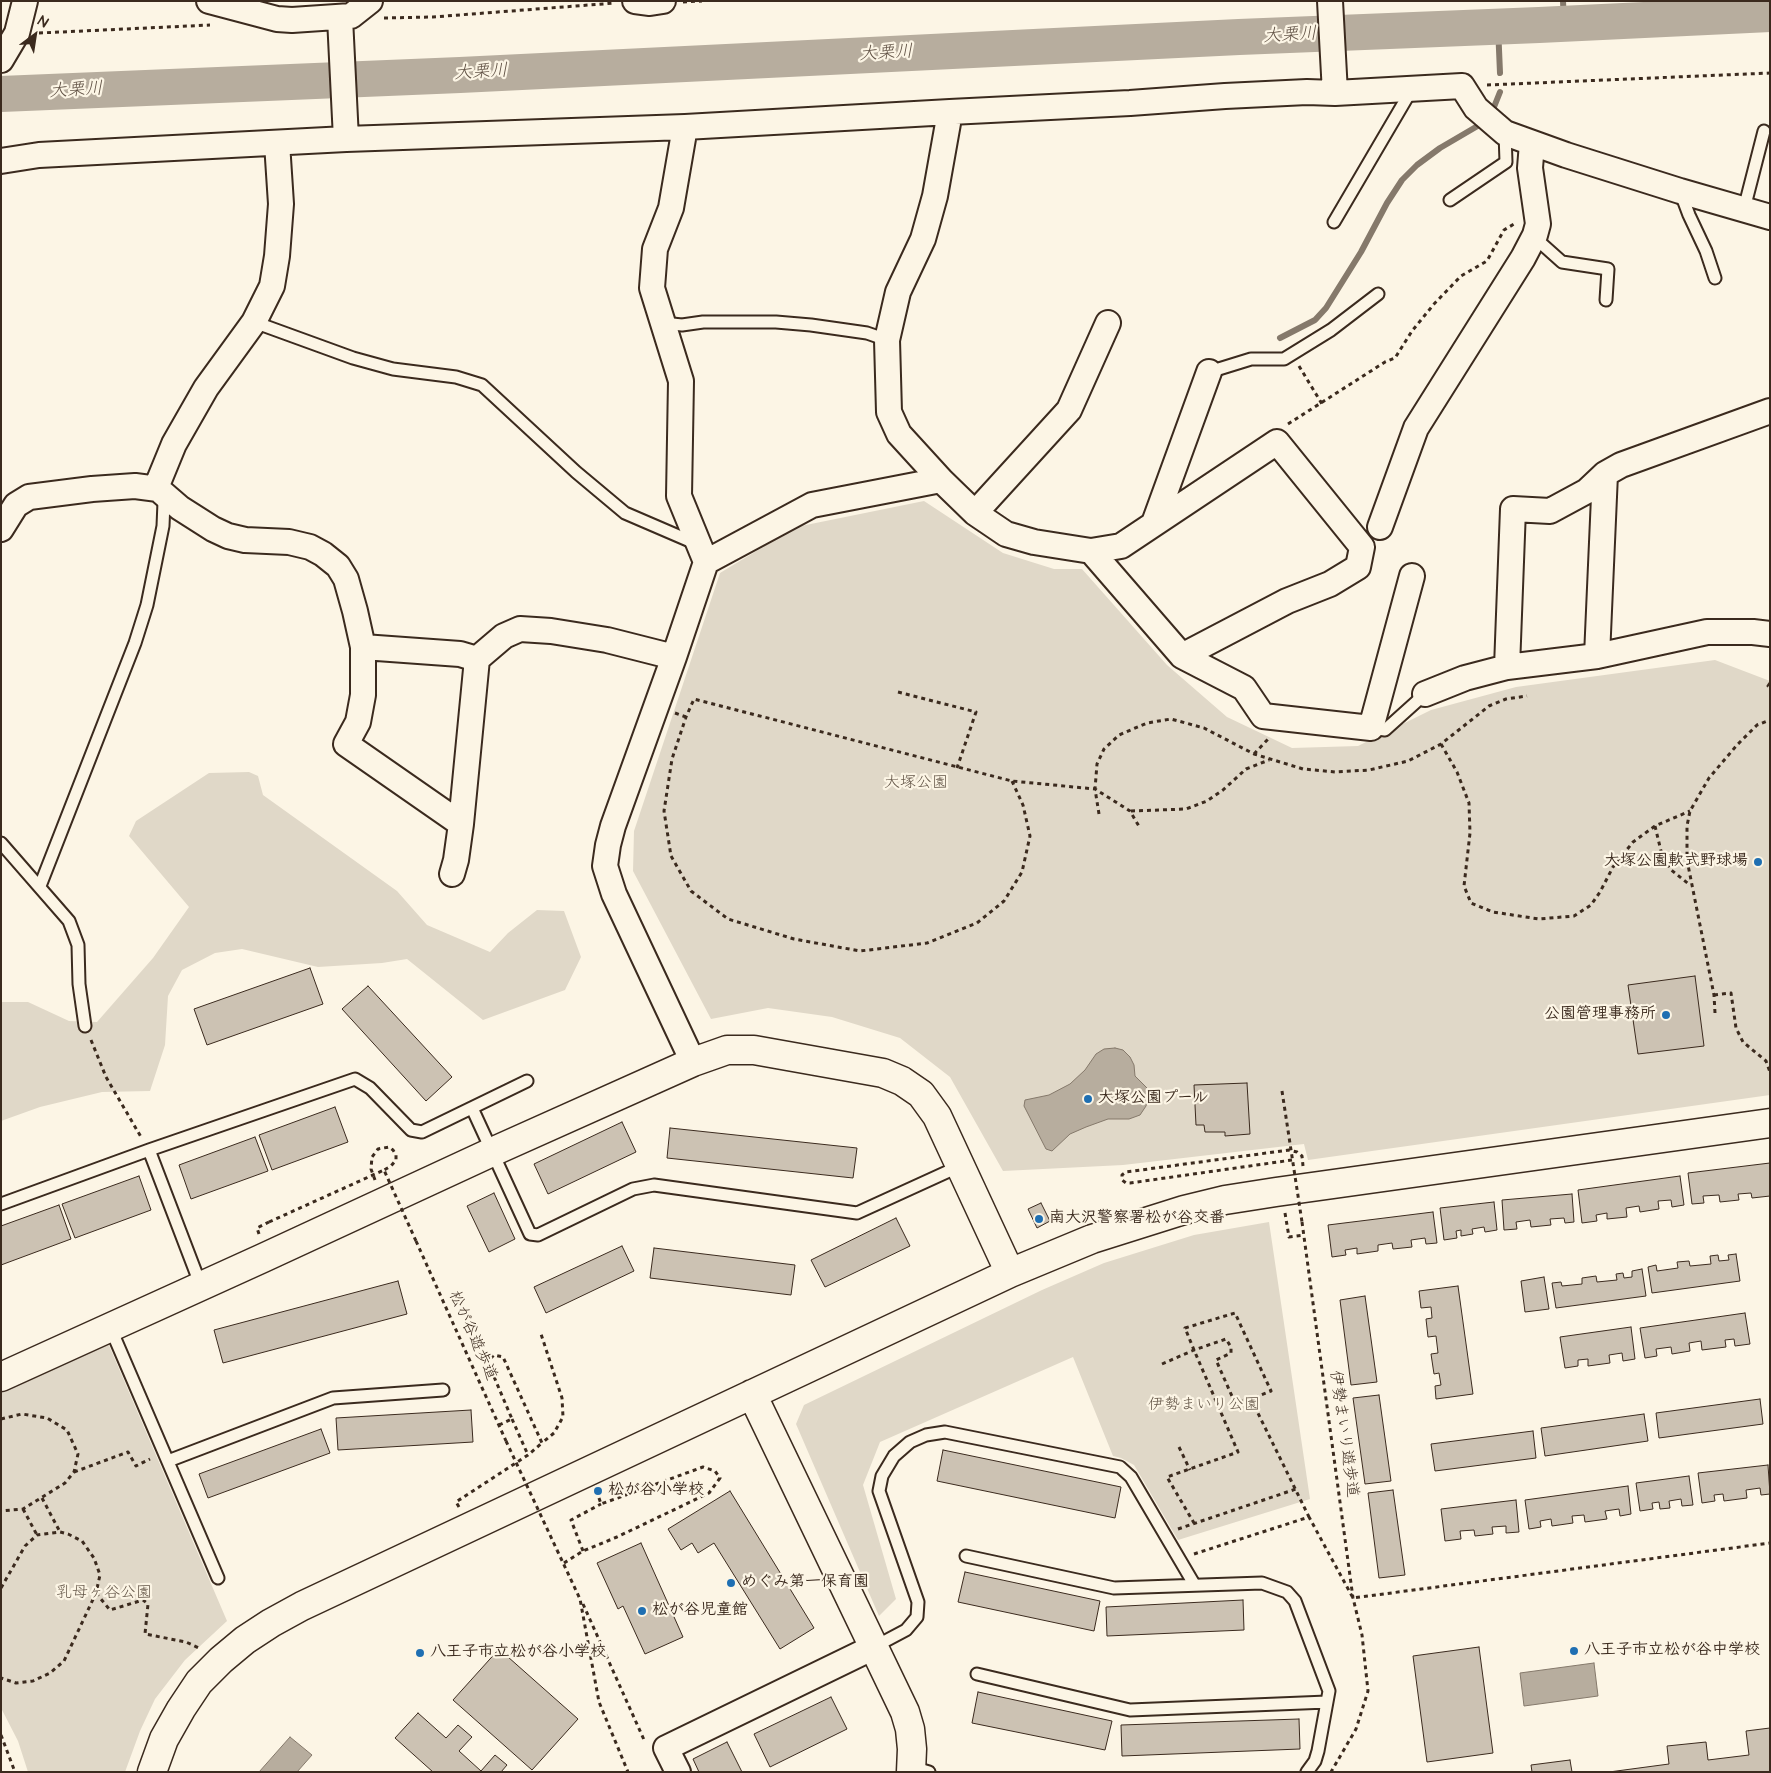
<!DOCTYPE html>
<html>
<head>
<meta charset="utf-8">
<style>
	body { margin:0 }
	#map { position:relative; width:1771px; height:1773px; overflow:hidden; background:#fcf5e5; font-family:"Architects Daughter",sans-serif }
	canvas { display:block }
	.frame { position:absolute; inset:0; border:2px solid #3b2a1e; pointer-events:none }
	.north { position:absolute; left:10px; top:10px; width:50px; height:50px; -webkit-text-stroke:4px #fcf5e5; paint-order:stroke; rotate:31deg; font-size:14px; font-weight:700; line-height:20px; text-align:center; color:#3b2a1e }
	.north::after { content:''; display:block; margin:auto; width:18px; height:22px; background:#3b2a1e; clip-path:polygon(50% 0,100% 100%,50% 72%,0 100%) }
</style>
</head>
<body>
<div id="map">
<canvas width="1771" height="1773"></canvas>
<div class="frame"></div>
<div class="north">N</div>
</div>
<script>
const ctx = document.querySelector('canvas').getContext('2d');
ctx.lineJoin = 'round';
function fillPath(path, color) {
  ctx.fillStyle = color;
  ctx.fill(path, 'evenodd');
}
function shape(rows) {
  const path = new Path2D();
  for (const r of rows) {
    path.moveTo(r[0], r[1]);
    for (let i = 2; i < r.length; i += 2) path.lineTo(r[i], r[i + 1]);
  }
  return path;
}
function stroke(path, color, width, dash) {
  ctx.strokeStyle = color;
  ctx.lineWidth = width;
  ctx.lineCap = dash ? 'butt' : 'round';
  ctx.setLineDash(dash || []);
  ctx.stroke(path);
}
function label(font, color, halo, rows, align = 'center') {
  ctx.font = font + ' "Architects Daughter","Klee One",sans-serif';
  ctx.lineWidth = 4.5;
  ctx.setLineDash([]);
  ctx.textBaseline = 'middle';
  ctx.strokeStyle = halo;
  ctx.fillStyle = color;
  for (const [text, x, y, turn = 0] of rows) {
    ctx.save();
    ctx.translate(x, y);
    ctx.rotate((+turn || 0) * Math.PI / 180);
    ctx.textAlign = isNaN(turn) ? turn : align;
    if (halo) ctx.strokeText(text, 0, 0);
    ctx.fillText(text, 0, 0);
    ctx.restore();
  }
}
const green = shape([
	[924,501,1003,553,1054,569,1082,569,1167,665,1227,717,1292,748,1358,746,1431,710,1516,687,1715,660,1770,681,1770,1095,1308,1160,1304,1144,1123,1165,1003,1171,950,1077,900,1038,832,1017,768,1008,711,1019,633,871,634,831,720,573,796,527],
	[249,772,258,776,263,795,397,891,427,925,490,952,508,933,537,910,564,911,581,957,565,990,483,1020,407,959,382,963,318,967,242,949,215,953,182,970,168,996,165,1045,150,1091,102,1092,40,1107,1,1121,1,1002,28,1002,69,1021,97,1022,153,958,189,907,129,836,136,821,209,773],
	[1269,1222,1310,1499,1178,1540,1134,1465,1121,1458,1113,1456,1073,1357,880,1442,863,1485,896,1599,879,1616,796,1424,804,1405,1042,1290,1104,1263,1194,1235],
	[108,1343,227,1621,185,1660,155,1699,140,1731,125,1772,28,1772,18,1741,1,1708,1,1391]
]);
const water = shape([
	[1115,1048,1123,1050,1130,1057,1134,1065,1135,1076,1147,1088,1148,1097,1146,1106,1140,1115,1129,1119,1108,1119,1086,1127,1070,1134,1052,1151,1046,1149,1024,1106,1025,1100,1049,1095,1070,1084,1085,1070,1096,1054,1104,1049,1115,1048],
	[1594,1663,1598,1696,1524,1706,1520,1673,1594,1663],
	[290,1737,312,1755,297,1772,259,1772,290,1737]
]);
const stream = shape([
	[1563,1,1564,23],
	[1498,26,1500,73],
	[1494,107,1500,92],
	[1280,338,1315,320,1326,308,1361,252,1387,203,1402,180,1417,165,1440,148,1481,124]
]);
const river = shape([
	[1,94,460,75,1239,37,1539,25,1770,14]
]);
const building = shape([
	[310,968,323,1004,207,1045,194,1009,310,968],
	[1695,976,1704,1046,1638,1054,1628,985,1695,976],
	[368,986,452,1077,426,1101,342,1009,368,986],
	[1247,1083,1250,1134,1225,1136,1225,1132,1205,1132,1204,1125,1196,1125,1194,1085,1247,1083],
	[335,1107,348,1142,272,1170,259,1135,335,1107],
	[622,1122,636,1152,548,1194,534,1164,622,1122],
	[670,1128,857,1148,853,1178,667,1158,670,1128],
	[255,1137,268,1171,191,1199,179,1165,255,1137],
	[1770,1163,1770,1196,1752,1198,1751,1193,1738,1194,1739,1200,1720,1202,1719,1195,1703,1196,1704,1203,1692,1204,1688,1173,1770,1163],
	[139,1176,151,1210,75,1238,62,1204,139,1176],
	[1680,1176,1684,1205,1672,1207,1671,1200,1658,1201,1659,1209,1640,1212,1639,1206,1626,1208,1627,1217,1607,1219,1607,1213,1596,1215,1597,1221,1582,1223,1578,1190,1680,1176],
	[494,1193,515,1239,489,1252,467,1206,494,1193],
	[1572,1194,1574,1222,1565,1223,1564,1218,1550,1219,1551,1225,1531,1227,1530,1220,1516,1222,1517,1229,1504,1230,1502,1200,1572,1194],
	[1494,1202,1497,1230,1485,1232,1484,1227,1472,1229,1473,1234,1461,1236,1461,1230,1456,1231,1457,1238,1444,1240,1440,1208,1494,1202],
	[1041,1203,1050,1221,1037,1228,1028,1209,1041,1203],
	[59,1205,71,1239,1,1265,1,1226,59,1205],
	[1433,1212,1437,1243,1426,1244,1425,1238,1411,1240,1412,1247,1393,1249,1392,1243,1378,1245,1378,1251,1357,1254,1357,1248,1345,1250,1346,1255,1332,1257,1328,1225,1433,1212],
	[896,1218,910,1246,825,1287,811,1260,896,1218],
	[622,1246,634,1271,546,1313,534,1287,622,1246],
	[654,1248,795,1265,791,1295,650,1278,654,1248],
	[1736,1254,1740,1281,1652,1293,1648,1267,1656,1265,1657,1271,1678,1268,1677,1262,1689,1261,1690,1266,1711,1264,1710,1256,1718,1255,1719,1261,1729,1260,1728,1255,1736,1254],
	[1642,1269,1646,1296,1556,1308,1552,1283,1561,1282,1562,1286,1582,1284,1582,1278,1596,1276,1597,1282,1617,1280,1616,1274,1623,1273,1624,1278,1632,1277,1632,1271,1642,1269],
	[1544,1277,1549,1309,1525,1312,1521,1281,1544,1277],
	[398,1281,407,1314,223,1363,214,1330,398,1281],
	[1458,1286,1473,1394,1436,1399,1435,1386,1441,1385,1439,1373,1434,1374,1431,1354,1438,1353,1436,1336,1428,1337,1426,1319,1432,1318,1431,1307,1421,1308,1419,1291,1458,1286],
	[1365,1296,1377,1382,1351,1385,1340,1300,1365,1296],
	[1745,1313,1750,1344,1735,1346,1734,1339,1725,1340,1726,1347,1702,1350,1701,1341,1689,1343,1690,1351,1672,1354,1671,1347,1656,1349,1657,1356,1645,1358,1640,1328,1745,1313],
	[1631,1327,1635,1359,1623,1361,1622,1353,1609,1355,1610,1363,1588,1366,1588,1359,1578,1360,1578,1366,1565,1368,1560,1337,1631,1327],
	[1379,1395,1391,1481,1365,1484,1353,1398,1379,1395],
	[1760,1399,1763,1424,1659,1438,1656,1413,1760,1399],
	[471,1410,473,1442,338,1450,336,1418,471,1410],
	[1644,1414,1648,1441,1545,1456,1541,1428,1644,1414],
	[321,1429,330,1453,208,1498,199,1474,321,1429],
	[1533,1431,1536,1458,1435,1471,1431,1444,1533,1431],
	[943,1450,1121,1487,1115,1518,937,1481,943,1450],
	[1768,1465,1770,1494,1761,1495,1760,1488,1746,1490,1747,1498,1724,1501,1723,1494,1714,1495,1715,1501,1702,1503,1698,1473,1768,1465],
	[1689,1476,1693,1505,1682,1506,1681,1499,1669,1501,1670,1508,1660,1509,1659,1502,1652,1503,1653,1509,1640,1511,1636,1483,1689,1476],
	[1628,1486,1631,1514,1620,1516,1619,1509,1605,1511,1607,1519,1585,1522,1584,1515,1572,1516,1573,1523,1552,1526,1551,1519,1540,1521,1541,1527,1529,1529,1525,1500,1628,1486],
	[1393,1490,1405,1575,1379,1578,1368,1493,1393,1490],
	[730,1491,814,1628,780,1649,714,1543,698,1553,692,1543,681,1550,668,1529,730,1491],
	[1516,1500,1519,1532,1506,1533,1506,1526,1492,1527,1493,1534,1475,1536,1474,1530,1460,1531,1461,1539,1445,1541,1441,1509,1516,1500],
	[641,1543,683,1637,645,1654,623,1606,618,1609,597,1563,641,1543],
	[965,1572,1100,1601,1094,1631,958,1602,965,1572],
	[1243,1600,1244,1630,1107,1636,1106,1607,1243,1600],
	[1479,1647,1493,1753,1427,1762,1413,1656,1479,1647],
	[499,1649,578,1719,532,1770,453,1700,499,1649],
	[978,1692,1112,1721,1105,1750,972,1723,978,1692],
	[831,1697,847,1729,770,1767,754,1734,831,1697],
	[418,1713,446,1738,458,1725,472,1737,459,1751,481,1771,495,1755,507,1765,501,1772,433,1772,395,1738,418,1713],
	[1299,1719,1300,1749,1122,1756,1121,1725,1299,1719],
	[1770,1728,1770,1772,1609,1772,1669,1764,1667,1746,1706,1742,1708,1760,1749,1755,1746,1731,1770,1728],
	[727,1742,742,1772,699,1772,693,1759,727,1742],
	[1570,1760,1572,1772,1532,1772,1531,1765,1570,1760]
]);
const path = shape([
	[683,2,702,1],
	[384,18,433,17,615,3],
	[39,33,210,25],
	[1487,85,1770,73],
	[1299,366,1322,404],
	[1288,424,1385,362,1395,358,1412,331,1434,304,1461,276,1487,261,1504,230,1514,224],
	[1770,683,1768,686,1770,687],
	[898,692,976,712,957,768],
	[675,713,686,717],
	[1441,744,1457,772,1469,803,1470,833,1464,886,1471,903,1493,912,1539,919,1574,916,1591,905,1600,892,1613,867,1633,842,1655,826,1690,811],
	[1254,754,1269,738],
	[1012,781,1023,805,1030,836,1022,872,1004,901,977,923,927,943,860,951,794,939,728,919,691,891,671,856,664,811,672,759,686,717,694,699,1012,781,1095,789,1130,811,1140,828],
	[1131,811,1186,809,1207,801,1223,790,1246,769,1269,760],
	[1099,814,1095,789,1097,764,1104,749,1119,735,1147,723,1171,719,1204,728,1254,754,1303,769,1336,772,1369,770,1408,761,1441,744,1489,706,1506,699,1527,696],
	[1655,826,1661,851,1670,869,1690,885],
	[1714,995,1731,993,1736,1028,1743,1042,1766,1061,1770,1072],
	[1715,1013,1714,995,1687,860,1687,826,1690,811,1709,778,1737,745,1757,725,1770,720],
	[91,1040,106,1077,141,1137],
	[1292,1160,1130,1183,1126,1183,1122,1180,1122,1175,1126,1172,1289,1150,1297,1152,1302,1156,1303,1166],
	[375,1180,371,1169,372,1157,378,1149,389,1147,393,1150,396,1155,396,1160,391,1166,384,1170],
	[1285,1213,1289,1237,1304,1235],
	[1302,1222,1353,1598,1362,1635,1368,1691,1356,1729,1331,1772],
	[259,1234,257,1228,269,1222],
	[416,1241,506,1441],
	[1162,1364,1194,1350,1226,1339,1231,1347,1231,1353,1216,1360,1235,1403,1251,1399,1271,1391,1235,1313,1185,1328,1194,1350,1238,1452,1167,1477,1194,1523],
	[1251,1399,1309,1517],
	[1,1419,22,1414,47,1418,67,1430,78,1454,74,1472,65,1483,23,1509,1,1511],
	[512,1419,528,1455],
	[499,1425,512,1419,489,1365,490,1359,494,1355,503,1357,542,1443,554,1433,563,1417,562,1398,541,1334],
	[1179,1447,1190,1470],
	[74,1472,128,1452,136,1466,150,1459],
	[42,1498,60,1532],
	[459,1507,456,1502,528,1455,542,1443],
	[23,1509,37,1535],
	[1178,1529,1296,1489],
	[557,1550,580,1599,599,1702,628,1772],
	[583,1551,571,1520,601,1504],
	[1194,1554,1309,1517,1353,1598,1770,1543],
	[564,1563,583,1551,617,1537,709,1493,720,1478,715,1471,703,1467,601,1504,599,1498],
	[1,1588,25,1546,37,1535,60,1532,68,1534,82,1541,94,1558,100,1575,96,1593,64,1661,50,1673,33,1681,16,1683,1,1678],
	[96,1593,110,1610,143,1600,148,1604,145,1634,186,1642,199,1648],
	[583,1604,645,1742],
	[1,1735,15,1772]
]);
const service = shape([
	[1680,191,1689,215,1706,251,1715,278],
	[1450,200,1506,162,1505,133],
	[1744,209,1764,131],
	[1334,222,1412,89],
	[1534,237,1562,262,1608,269,1606,300],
	[254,322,353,358,393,369,456,377,482,385,576,472,625,513,697,544],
	[663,323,682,325,703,322,776,322,811,325,867,333,887,340],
	[1209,372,1251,359,1284,359,1331,330,1378,294],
	[1371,728,1385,730,1425,694],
	[1,843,69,921,78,945,79,984,85,1026],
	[40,886,135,643,147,605,163,526,164,502,161,495],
	[472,1108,530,1234,538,1235,633,1189,654,1185,857,1213,960,1166],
	[149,1150,201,1286],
	[1,1204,149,1150,355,1079,370,1088,411,1130,422,1132,527,1081],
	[110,1327,218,1578],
	[168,1461,333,1398,443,1390],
	[966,1556,1114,1588,1262,1583,1287,1592,1295,1601,1329,1691,1318,1751,1315,1761,1307,1772],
	[874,1647,906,1630,917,1617,918,1602,879,1491,882,1476,894,1456,910,1442,926,1435,945,1432,1120,1467,1131,1477,1194,1584],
	[977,1674,1130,1710,1327,1702],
	[912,1767,929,1772]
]);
const minor = shape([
	[209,1,277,19,292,20,351,16,370,1],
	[635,1,650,3,663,1],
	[1330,1,1335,93],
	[340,18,346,139],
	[1,60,17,33,25,1],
	[685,127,671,208,655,249,652,288,681,381,679,496,706,562],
	[1,161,39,155,346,139,685,127,950,112,1130,103,1225,96,1307,92,1335,93,1462,86,1476,108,1505,133,1566,155,1680,191,1770,217],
	[941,480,899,434,889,412,887,340,898,292,923,239,935,196,950,112],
	[158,489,158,483,174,444,206,388,254,322,272,286,277,256,281,204,277,143],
	[975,513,1069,410,1108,323],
	[1154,523,1209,372],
	[1380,527,1416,428,1523,258,1535,235,1538,224,1530,168,1532,143],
	[1,529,16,505,29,497,92,489,135,486,158,489,180,508,213,529,228,536,245,540,289,542,310,547,323,554,338,566,346,579,355,611,363,647,363,695,358,722,346,744,461,824],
	[1091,551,1182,656,1244,688,1263,716,1371,728,1412,576],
	[363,647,460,654,477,659],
	[1597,656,1605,474],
	[1507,667,1513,509,1550,511,1587,491,1605,474,1621,465,1770,411],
	[1425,694,1465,678,1507,667,1597,656,1707,632,1753,632,1770,634],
	[452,874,456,860,461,824,477,659,504,636,520,629,551,631,607,640,674,657],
	[693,1062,614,894,605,866,608,845,613,826,674,657,706,562,812,505,941,480,975,513,1006,534,1034,542,1091,551,1121,546,1277,442,1362,547,1358,567,1330,584,1287,601,1182,656],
	[678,1772,666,1748,874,1647]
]);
const tertiary = shape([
	[1,1377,263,1258,492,1152,693,1062,727,1050,754,1050,883,1073,902,1081,921,1094,937,1116,1010,1273],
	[752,1394,905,1712,910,1729,912,1749,911,1772],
	[152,1772,164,1739,181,1709,199,1682,221,1660,245,1640,271,1623,302,1606,1010,1273,1092,1239,1184,1210,1225,1200,1276,1192,1770,1123]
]);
const pathBridge = shape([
	[1282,1091,1302,1222],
	[269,1222,384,1170,416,1241],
	[506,1441,557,1550]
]);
const markers = [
	[1758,862,5,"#1f6fb2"],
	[1666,1015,5,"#1f6fb2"],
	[1088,1099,5,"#1f6fb2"],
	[1039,1219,5,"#1f6fb2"],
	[598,1491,5,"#1f6fb2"],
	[731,1583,5,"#1f6fb2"],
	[642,1611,5,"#1f6fb2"],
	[1574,1651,5,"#1f6fb2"],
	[420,1653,5,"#1f6fb2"]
];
const parkNames = [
	["大塚公園",916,784],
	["伊勢まいり公園",1204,1406],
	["乳母ヶ谷公園",104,1594]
];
const poiNames = [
	["大塚公園軟式野球場",1748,862,"right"],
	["公園管理事務所",1656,1015,"right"],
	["大塚公園プール",1098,1099],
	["南大沢警察署松が谷交番",1049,1219],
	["松が谷小学校",608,1491],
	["めぐみ第一保育園",741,1583],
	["松が谷児童館",652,1611],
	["八王子市立松が谷中学校",1584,1651],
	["八王子市立松が谷小学校",430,1653]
];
const streetNames = [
	["松が谷遊歩道",472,1336,66],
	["伊勢まいり遊歩道",1343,1434,82]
];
const waterNames = [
	["大栗川",1290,36,-3],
	["大栗川",886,54,-3],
	["大栗川",481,73,-3],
	["大栗川",76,91,-3]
];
fillPath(green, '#e0d8c8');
fillPath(water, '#b7ad9e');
stroke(water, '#85796b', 1);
stroke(stream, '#85796b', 6);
stroke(river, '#b7ad9e', 36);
fillPath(building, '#ccc2b3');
stroke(building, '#3b2a1e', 1);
stroke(service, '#3b2a1e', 15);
stroke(minor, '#3b2a1e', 28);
stroke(tertiary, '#3b2a1e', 31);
stroke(path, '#3b2a1e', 3, [4, 4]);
stroke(service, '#fcf5e5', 11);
stroke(minor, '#fcf5e5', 24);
stroke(tertiary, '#fcf5e5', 28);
stroke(pathBridge, '#3b2a1e', 3, [4, 4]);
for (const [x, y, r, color] of markers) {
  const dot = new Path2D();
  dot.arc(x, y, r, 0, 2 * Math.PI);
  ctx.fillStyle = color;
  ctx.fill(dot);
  stroke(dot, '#fcf5e5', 2);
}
label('16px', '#645648', '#fcf5e5', parkNames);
label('bold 16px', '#3b2a1e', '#fcf5e5', poiNames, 'left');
label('16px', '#3b2a1e', '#fcf5e5', streetNames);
label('italic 18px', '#605144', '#fcf5e5', waterNames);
</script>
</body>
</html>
